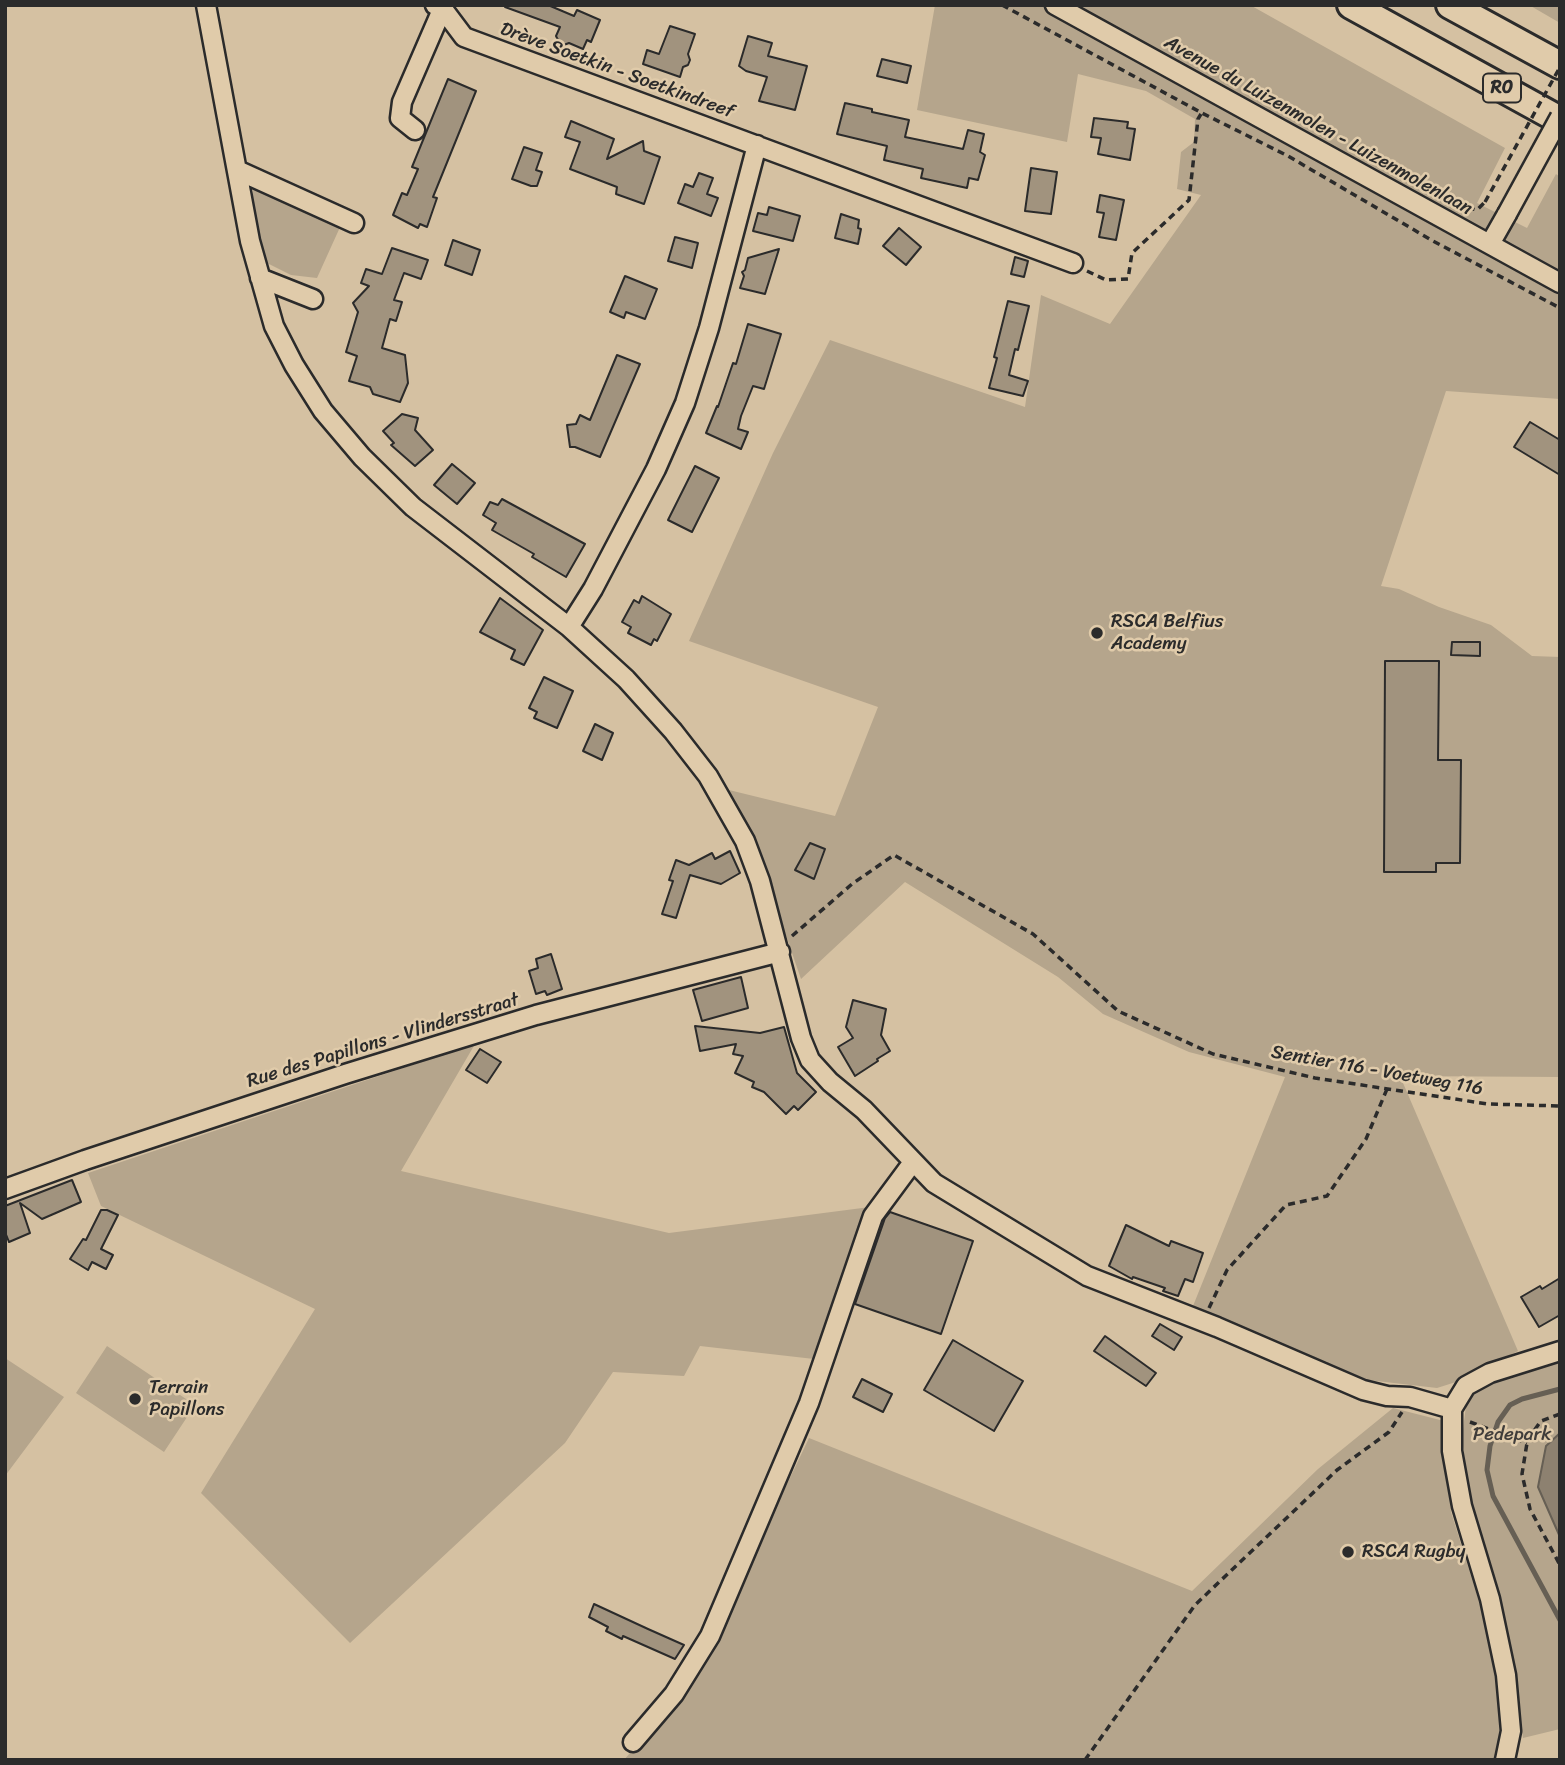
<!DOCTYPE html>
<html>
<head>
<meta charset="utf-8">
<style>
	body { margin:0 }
	#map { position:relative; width:1565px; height:1765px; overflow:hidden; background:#d5c1a2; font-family:Sriracha,sans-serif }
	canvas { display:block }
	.frame { position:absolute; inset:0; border:7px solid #2b2b2b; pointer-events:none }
</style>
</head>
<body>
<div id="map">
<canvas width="1565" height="1765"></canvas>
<div class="frame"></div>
</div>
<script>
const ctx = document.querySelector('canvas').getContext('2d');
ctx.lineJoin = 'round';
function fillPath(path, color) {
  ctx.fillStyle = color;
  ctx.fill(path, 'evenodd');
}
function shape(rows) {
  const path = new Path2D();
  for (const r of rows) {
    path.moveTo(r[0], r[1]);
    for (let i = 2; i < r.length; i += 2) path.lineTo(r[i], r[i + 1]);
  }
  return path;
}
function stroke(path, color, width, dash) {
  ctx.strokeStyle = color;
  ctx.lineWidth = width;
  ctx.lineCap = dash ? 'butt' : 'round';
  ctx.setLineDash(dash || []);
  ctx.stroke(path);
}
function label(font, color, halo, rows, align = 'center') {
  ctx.font = font + ' Sriracha,sans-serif';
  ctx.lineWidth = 5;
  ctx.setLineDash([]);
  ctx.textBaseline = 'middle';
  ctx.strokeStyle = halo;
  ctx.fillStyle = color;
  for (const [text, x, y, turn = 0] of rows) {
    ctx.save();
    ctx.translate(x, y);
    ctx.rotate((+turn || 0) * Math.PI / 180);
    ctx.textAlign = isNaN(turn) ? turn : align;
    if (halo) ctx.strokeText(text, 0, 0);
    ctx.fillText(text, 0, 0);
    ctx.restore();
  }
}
const green = shape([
	[935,5,1250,5,1505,148,1477,203,1527,228,1556,174,1560,177,1560,399,1446,391,1381,586,1399,589,1439,607,1491,625,1532,656,1560,657,1560,1077,1400,1076,1518,1351,1459,1381,1437,1388,1368,1380,1193,1306,1285,1077,1189,1052,1103,1014,1058,977,905,882,801,979,759,857,729,798,729,790,835,816,878,707,689,641,773,453,830,340,1025,407,1041,295,1110,324,1201,195,1177,189,1181,152,1194,142,1195,119,1146,91,1078,74,1067,142,917,110],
	[1529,5,1560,5,1560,23],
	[254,188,315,216,341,225,317,278,291,275,263,261,251,197],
	[475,1044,401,1171,669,1233,870,1207,814,1359,700,1346,684,1376,613,1372,565,1443,350,1643,201,1493,315,1309,101,1206,88,1173],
	[107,1346,195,1405,164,1452,76,1393],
	[5,1358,64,1397,5,1476],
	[1560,1359,1560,1729,1523,1738,1500,1605,1467,1483,1462,1437,1467,1398,1477,1389,1526,1367],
	[1393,1408,1444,1421,1451,1512,1481,1608,1500,1699,1500,1749,1496,1760,624,1760,646,1734,716,1633,809,1438,1192,1591,1318,1469]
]);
const water = shape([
	[1560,1433,1560,1537,1538,1487,1546,1446,1560,1433]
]);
const stream = shape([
	[1560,1389,1522,1399,1510,1405,1498,1422,1490,1446,1487,1470,1493,1496,1560,1620]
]);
const building = shape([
	[505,5,548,5,574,16,577,10,600,20,591,42,587,40,583,49,569,43,561,46,556,36,560,27,505,7,505,5],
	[670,26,695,34,688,54,690,60,688,65,683,67,680,77,643,64,647,50,659,54,670,26],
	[748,36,772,43,768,56,807,66,795,110,759,101,767,77,746,71,739,66,748,36],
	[882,59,911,66,907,83,877,76,882,59],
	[448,79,476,91,433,197,437,198,427,227,420,224,418,228,393,215,402,193,407,195,418,169,412,167,448,79],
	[845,103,872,109,872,112,909,120,905,137,963,149,968,130,984,134,980,152,985,155,978,180,969,178,967,188,921,178,923,169,884,160,887,146,837,134,845,103],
	[1094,118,1128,122,1127,128,1135,129,1130,160,1098,154,1101,138,1091,137,1094,118],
	[571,121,614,139,607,159,643,141,644,151,660,157,644,204,616,194,617,187,570,169,580,142,565,137,571,121],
	[524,147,542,153,536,170,542,172,537,186,531,186,512,179,524,147],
	[1031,168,1057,172,1051,214,1025,211,1031,168],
	[699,173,713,178,707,194,718,198,711,216,678,203,685,184,693,187,699,173],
	[1100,195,1124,200,1116,240,1099,237,1104,213,1097,212,1100,195],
	[769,207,800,216,793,241,753,231,758,213,767,215,769,207],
	[841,214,859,220,858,228,861,229,858,244,835,238,841,214],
	[899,228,921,247,906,265,883,246,899,228],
	[675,237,698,243,692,268,668,261,675,237],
	[453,240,480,250,472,275,445,265,453,240],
	[392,248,428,260,421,279,404,273,394,300,402,302,396,321,390,319,382,348,405,355,408,383,400,402,373,394,370,387,349,381,357,356,346,352,358,312,353,303,369,286,361,283,366,269,382,274,392,248],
	[779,249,765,294,740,288,744,276,742,272,745,270,748,258,779,249],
	[1015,257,1028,261,1024,277,1011,274,1015,257],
	[625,276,657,289,645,319,626,312,624,318,610,312,625,276],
	[1008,301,1029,306,1018,350,1015,349,1009,375,1028,381,1023,396,989,388,997,358,994,357,1008,301],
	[748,324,781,334,764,389,753,386,741,416,738,429,748,432,741,449,706,433,717,406,718,407,733,363,736,364,748,324],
	[617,355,640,364,600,457,575,447,570,447,567,425,576,424,580,415,590,420,617,355],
	[402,414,418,418,415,430,433,450,415,466,391,445,394,443,383,431,402,414],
	[1530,422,1560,440,1560,475,1514,447,1530,422],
	[452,464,475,483,457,504,434,485,452,464],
	[695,466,719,478,692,532,668,520,695,466],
	[502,499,585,544,566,577,532,557,534,554,492,530,496,523,483,515,490,502,498,505,502,499],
	[642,596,671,614,657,641,654,639,651,645,628,633,631,627,622,622,634,600,639,603,642,596],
	[500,598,543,630,524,665,511,659,515,650,480,632,500,598],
	[1452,642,1480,642,1480,656,1451,655,1452,642],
	[1385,661,1439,661,1438,760,1461,760,1460,863,1436,863,1436,872,1384,872,1385,661],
	[544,677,573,691,557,728,534,718,537,712,529,708,544,677],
	[595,724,613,733,602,760,583,751,595,724],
	[810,843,825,849,814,879,795,870,810,843],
	[730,851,740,873,721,884,690,875,676,918,662,914,673,881,669,880,676,860,689,865,712,853,715,859,730,851],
	[551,954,562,989,547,995,545,991,536,994,529,971,538,968,536,959,551,954],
	[741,977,748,1008,702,1021,693,990,741,977],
	[853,1000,886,1009,881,1035,890,1051,877,1059,878,1061,855,1076,838,1047,853,1038,846,1027,853,1000],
	[695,1026,760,1033,784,1027,797,1073,816,1092,798,1110,794,1106,786,1114,764,1092,752,1087,754,1082,735,1073,743,1056,733,1054,736,1044,700,1051,695,1026],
	[480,1049,501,1062,487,1083,466,1070,480,1049],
	[72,1180,81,1202,42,1219,20,1203,30,1233,9,1242,5,1232,5,1206,72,1180],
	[101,1210,107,1210,118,1215,101,1249,113,1255,106,1269,92,1262,88,1270,70,1259,83,1239,86,1240,101,1210],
	[890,1212,973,1241,941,1334,855,1304,885,1218,890,1212],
	[1126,1225,1169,1246,1171,1241,1203,1253,1193,1282,1185,1279,1178,1296,1163,1291,1165,1288,1133,1277,1132,1279,1109,1266,1126,1225],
	[1560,1278,1560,1315,1539,1327,1521,1297,1540,1286,1542,1289,1560,1278],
	[1160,1324,1182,1337,1174,1350,1152,1336,1160,1324],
	[1105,1336,1156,1373,1146,1386,1094,1351,1105,1336],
	[953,1340,1023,1381,994,1431,924,1390,953,1340],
	[862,1379,892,1394,883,1412,853,1397,862,1379],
	[594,1604,648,1629,684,1645,675,1659,623,1636,622,1639,606,1631,608,1627,589,1617,594,1604]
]);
const path = shape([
	[1002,5,1202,113,1288,156,1433,241,1560,308],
	[1456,205,1477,210,1485,202],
	[1087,271,1106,280,1128,279,1132,253,1189,200,1198,119,1201,114],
	[792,936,852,884,894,855,1033,934,1118,1011,1213,1054,1315,1078,1488,1104,1560,1106],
	[1209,1308,1227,1270,1286,1205,1327,1196,1366,1139,1387,1089],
	[1560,1414,1541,1421,1533,1432,1527,1443,1522,1474,1530,1509,1560,1565],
	[1470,1422,1527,1443],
	[1085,1760,1195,1605,1337,1470,1389,1432,1402,1412]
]);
const minor = shape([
	[206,5,250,241,274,326,294,365,323,411,362,457,413,507,569,627,626,679,673,731,708,776,745,841,760,881,801,1038,810,1060,830,1082,864,1110,934,1183,1087,1276,1217,1327,1363,1390,1387,1396,1410,1397,1452,1409],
	[435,5,443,9,464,37,1073,263],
	[1055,5,1560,283],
	[415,130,400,118,402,102,444,5],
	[237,170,354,223],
	[1490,244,1507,214],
	[260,278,313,299],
	[569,627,593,589,656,469,685,403,709,328,757,145],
	[5,1189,85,1160,345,1074,536,1015,780,952],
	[633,1742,674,1694,710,1636,809,1403,873,1216,913,1162],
	[1505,1760,1511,1731,1506,1675,1490,1599,1462,1506,1452,1451,1452,1409,1466,1386,1490,1373,1560,1351]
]);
const highway = shape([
	[1351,5,1560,120],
	[1450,5,1560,65]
]);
const pathBridge = shape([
	[1485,202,1560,67]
]);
const minorBridge = shape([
	[1507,214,1560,117]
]);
const markers = [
	[1097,633,7,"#2b2b2b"],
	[135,1399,7,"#2b2b2b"],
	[1348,1552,7,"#2b2b2b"]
];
const shields = [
	[1502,88,38]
];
const shieldNames = [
	["R0",1502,88]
];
const streetNames = [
	["Drève Soetkin - Soetkindreef",617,71,20],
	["Avenue du Luizenmolen - Luizenmolenlaan",1318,126,29],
	["Rue des Papillons - Vlindersstraat",383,1041,-17],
	["Sentier 116 - Voetweg 116",1377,1071,10]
];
const poiNames = [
	["RSCA Belfius",1111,622],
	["Academy",1111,644],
	["Terrain",149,1388],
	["Papillons",149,1410],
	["RSCA Rugby",1362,1552]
];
const parkNames = [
	["Pedepark",1512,1435]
];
fillPath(green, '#b5a58c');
fillPath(water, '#8d8170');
stroke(water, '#665f54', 2);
stroke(stream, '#665f54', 5);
fillPath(building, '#a1937e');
stroke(building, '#2b2b2b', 2);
stroke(minor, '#2b2b2b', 23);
stroke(highway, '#2b2b2b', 32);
stroke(path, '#2b2b2b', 3.5, [7, 5]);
stroke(minor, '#e0cbaa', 18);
stroke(highway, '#e0cbaa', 26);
stroke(minorBridge, '#2b2b2b', 23, []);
stroke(pathBridge, '#2b2b2b', 3.5, [7, 5]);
stroke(minorBridge, '#e0cbaa', 18);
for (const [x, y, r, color] of markers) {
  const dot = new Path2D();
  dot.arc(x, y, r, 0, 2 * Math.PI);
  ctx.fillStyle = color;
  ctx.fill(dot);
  stroke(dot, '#e0cbaa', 2.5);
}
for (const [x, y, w] of shields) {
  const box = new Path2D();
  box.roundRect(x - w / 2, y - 14.5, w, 29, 5);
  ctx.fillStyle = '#e0cbaa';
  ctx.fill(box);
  stroke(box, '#2b2b2b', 2);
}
label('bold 18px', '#2b2b2b', null, shieldNames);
label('19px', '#2b2b2b', '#e0cbaa', streetNames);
label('19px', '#2b2b2b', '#e0cbaa', poiNames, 'left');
label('19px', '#403d3a', '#e0cbaa', parkNames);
</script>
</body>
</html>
